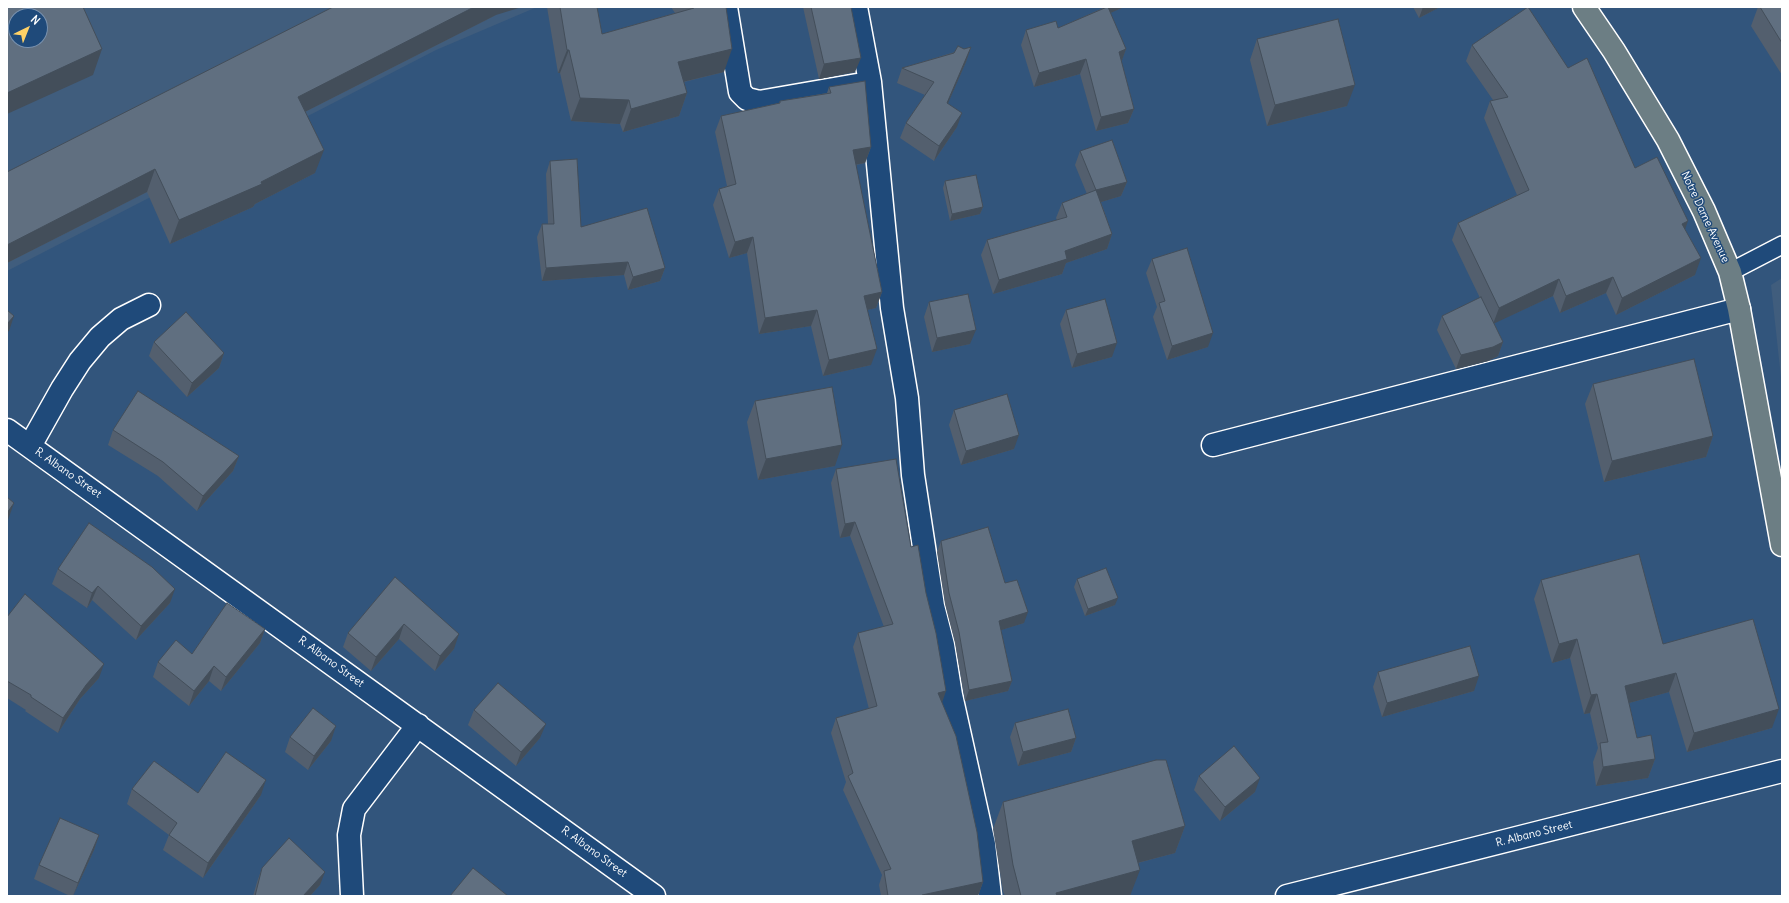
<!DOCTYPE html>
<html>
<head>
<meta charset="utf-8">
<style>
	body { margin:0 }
	#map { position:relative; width:1789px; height:903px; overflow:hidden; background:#32557c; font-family:Delius,sans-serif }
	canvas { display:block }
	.frame { position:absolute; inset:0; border:8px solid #fff; pointer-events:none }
	.north { position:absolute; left:8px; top:8px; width:40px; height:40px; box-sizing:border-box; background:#1f4a7a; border:1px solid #7992af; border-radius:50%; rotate:43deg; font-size:11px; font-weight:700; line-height:16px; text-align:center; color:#fff }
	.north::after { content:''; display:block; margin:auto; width:14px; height:18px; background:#ffd166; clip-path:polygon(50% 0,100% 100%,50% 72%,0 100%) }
</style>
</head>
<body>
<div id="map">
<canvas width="1789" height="903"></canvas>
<div class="frame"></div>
<div class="north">N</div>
</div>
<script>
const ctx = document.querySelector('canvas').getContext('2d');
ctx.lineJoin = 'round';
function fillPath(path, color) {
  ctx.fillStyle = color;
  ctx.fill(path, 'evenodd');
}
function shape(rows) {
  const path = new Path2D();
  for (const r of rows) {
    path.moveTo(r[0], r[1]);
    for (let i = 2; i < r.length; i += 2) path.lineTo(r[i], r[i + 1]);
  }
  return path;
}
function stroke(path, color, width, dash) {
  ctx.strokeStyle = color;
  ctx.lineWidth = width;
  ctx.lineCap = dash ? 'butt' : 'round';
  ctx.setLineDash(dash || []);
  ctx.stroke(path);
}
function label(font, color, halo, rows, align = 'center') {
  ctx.font = font + ' Delius,sans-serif';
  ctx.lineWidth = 3;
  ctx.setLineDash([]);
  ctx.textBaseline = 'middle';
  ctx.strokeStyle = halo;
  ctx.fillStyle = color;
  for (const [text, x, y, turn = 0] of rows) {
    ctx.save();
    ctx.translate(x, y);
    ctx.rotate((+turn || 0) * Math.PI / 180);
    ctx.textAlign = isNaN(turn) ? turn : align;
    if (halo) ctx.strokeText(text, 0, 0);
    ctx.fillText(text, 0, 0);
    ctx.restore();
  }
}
const built = shape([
	[7,7,537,7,436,50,7,271],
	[16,16,40,16,40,40,16,40],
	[1782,278,1782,387,1771,285]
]);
const lane = shape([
	[1730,272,1782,245]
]);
const street = shape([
	[726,7,740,92,747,99,759,102,857,85],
	[856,7,870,82,892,308,907,398,913,475,933,606,943,645,951,695,984,844,990,896],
	[7,430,654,896],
	[1213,445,1739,309],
	[30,446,62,389,80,361,100,337,121,319,149,305],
	[352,896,349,835,354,809,418,725],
	[1287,896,1782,771]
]);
const primary = shape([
	[1584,7,1614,51,1668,140,1704,211,1730,272,1739,309,1782,545]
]);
const wall = shape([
	[547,7,597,7,602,34,675,13,671,7,726,7,724,72,684,82,687,93,679,116,623,132,620,124,571,121,560,73,558,73],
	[803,7,851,7,855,72,819,79],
	[1103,7,1124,7,1110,13,1126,49,1121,62,1134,109,1128,123,1096,131,1080,74,1034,87,1021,45,1026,30,1058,28,1103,8],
	[1413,7,1440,7,1419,18],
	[1758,7,1782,7,1782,75,1751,26],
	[496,15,305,112,315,173,255,204,253,207,170,244,147,192,7,263,7,172],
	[1257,39,1347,106,1267,126,1250,60],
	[1472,45,1635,168,1685,229,1695,275,1616,315,1606,293,1560,313,1553,296,1494,323,1503,342,1498,356,1488,361,1456,369,1437,330,1442,316,1480,298,1452,240,1458,223,1517,195,1484,118,1490,101,1493,100,1466,61],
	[971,47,966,62,948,103,957,127,934,161,900,138,906,123,925,95,897,83,902,68],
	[829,87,871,147,865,163,856,165,882,292,876,308,867,310,871,365,823,376,811,326,759,334,747,253,729,258,713,205,719,189,727,186,715,132,721,116,779,103,780,101,827,93],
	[1080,151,1127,182,1121,196,1101,202,1112,234,1107,249,1066,263,1062,274,993,294,981,255,987,240,1057,220,1056,218,1062,203,1087,194,1075,165],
	[550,161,581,227,665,268,660,281,628,290,624,275,542,281,537,237,542,224,548,224,546,174],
	[945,181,983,207,980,214,950,221,943,188],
	[1152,259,1208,347,1167,360,1153,317,1157,307,1146,273],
	[929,302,970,344,932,352,924,317],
	[1066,310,1112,357,1072,368,1060,324],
	[154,342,224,353,219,368,187,397,149,356],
	[1593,384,1713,436,1706,457,1604,482,1585,404],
	[755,401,835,466,758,480,747,422],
	[954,410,1014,449,961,465,949,425],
	[113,430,239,456,233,471,197,511,158,476,108,445],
	[836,469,911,547,942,702,983,882,978,896,881,896,879,885,882,875,843,790,846,782,831,733,836,718,869,709,853,647,858,633,884,627,850,536,840,538,831,483],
	[941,541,1005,583,1024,623,1001,630,1012,681,1008,691,965,701,955,643,945,604,937,552],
	[58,569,170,603,136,640,92,600,87,608,52,584],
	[395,577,454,649,435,671,399,639,371,671,343,647,348,633],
	[1077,579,1115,605,1085,616,1074,587],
	[1541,580,1663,644,1772,728,1687,752,1669,692,1629,703,1637,738,1655,759,1648,778,1596,786,1593,762,1598,748,1590,713,1584,714,1570,658,1552,663,1534,599],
	[7,617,99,678,80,699,58,733,25,711,26,710,7,698],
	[265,629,260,643,221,691,209,681,189,706,153,677,158,662,192,654],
	[1378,672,1474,691,1382,717,1373,687],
	[474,710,540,738,516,766,468,725],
	[1015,723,1076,738,1071,752,1018,766,1010,737],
	[290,737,331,741,308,770,285,752],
	[1199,776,1255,792,1220,821,1194,790],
	[132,789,198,793,261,795,203,878,163,850,169,835,127,804],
	[1003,802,1185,826,1175,853,1138,863,1130,896,1005,896,1003,891,993,829],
	[99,835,94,850,73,896,70,896,34,879,39,865],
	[262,868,320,885,310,896,253,896,257,882]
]);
const shadedWall = shape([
	[474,7,522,7,496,15,289,120,298,97],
	[1109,7,1124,7,1106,15],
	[1423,7,1440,7,1419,18],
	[971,47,966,62,942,117,947,103],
	[102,49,93,75,7,114,7,93],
	[732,49,724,72,670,85,678,62],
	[1126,49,1121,63,1119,52],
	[567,50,569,50,560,73,558,73],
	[861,58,855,72,819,79,824,64],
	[1086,59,1080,74,1034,87,1039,73],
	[1355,85,1347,106,1267,126,1275,105],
	[687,93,679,116,623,132,631,109],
	[580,98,629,100,620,124,571,121],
	[1134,109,1128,123,1096,131,1101,117],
	[962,113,957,127,934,161,939,146],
	[871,147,865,163,847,166,853,150],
	[324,150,315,173,255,204,253,207,170,244,179,220,261,182],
	[155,169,147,192,7,263,7,245],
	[1127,182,1121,196,1091,205,1096,190],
	[983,207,980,214,950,221,952,214],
	[1688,221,1682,238,1682,224],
	[1112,234,1107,249,1066,263,1062,274,993,294,999,280,1065,251],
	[753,237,747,253,729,258,735,242],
	[1701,258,1695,275,1616,315,1622,298],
	[628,262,624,275,542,281,546,268],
	[665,268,660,281,628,290,633,277],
	[1613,277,1606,293,1560,313,1566,296],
	[1559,279,1553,296,1493,324,1499,308],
	[882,292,876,308,858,312,864,296],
	[817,310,811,326,759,334,765,318],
	[14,316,9,331,7,332,7,324],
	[976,330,970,344,932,352,937,338],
	[1213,333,1208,347,1167,360,1172,346],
	[1503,342,1498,356,1488,361,1456,369,1461,355],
	[1117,343,1112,357,1072,368,1077,354],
	[877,349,871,365,823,376,829,360],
	[224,353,219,368,187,397,192,383],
	[1019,435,1014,449,961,465,966,451],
	[1713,436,1706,457,1604,482,1612,461],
	[842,445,835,466,758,480,766,459],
	[239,456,233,471,197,511,203,496],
	[14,503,8,520,7,522,7,513],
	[855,522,850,536,840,538,845,524],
	[98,586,92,600,87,608,92,593],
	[175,589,170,603,136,640,141,626],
	[1118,598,1115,605,1085,616,1088,609],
	[1028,612,1024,623,995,632,999,621],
	[404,624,399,639,371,671,376,657],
	[265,629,260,643,221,691,226,677],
	[459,634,454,649,435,671,440,656],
	[1577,639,1570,658,1552,663,1559,644],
	[104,664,99,678,80,699,58,733,63,718,86,685],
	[214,666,209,681,189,706,194,691],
	[1676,673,1669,692,1618,706,1625,686],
	[1479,676,1474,691,1382,717,1387,703],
	[1012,681,1008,691,965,701,969,690],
	[946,691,941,706,938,693],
	[1597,694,1590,713,1584,714,1591,695],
	[1779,709,1772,728,1687,752,1694,733],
	[546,724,540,738,516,766,521,752],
	[336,726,331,741,308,770,314,756],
	[1076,738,1071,752,1018,766,1023,752],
	[1655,759,1648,778,1596,786,1603,767],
	[1260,778,1255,792,1220,821,1225,807],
	[266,780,261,795,203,878,208,863],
	[1185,826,1175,853,1122,867,1132,841],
	[99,835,94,850,73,896,78,883],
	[1140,870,1130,896,1055,896,1056,893],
	[325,872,320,885,310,896,303,896],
	[983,882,978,896,921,896,922,895]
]);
const building = shape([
	[7,7,83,7,102,49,7,93,7,7],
	[16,16,40,16,40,40,16,40,16,16],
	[333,7,474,7,298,97,324,150,261,182,262,184,179,220,155,169,7,245,7,172,333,7],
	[560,7,597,7,602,34,694,8,694,7,726,7,732,49,678,62,687,93,631,109,629,100,580,98,569,50,567,50,560,7],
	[811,7,851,7,861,58,824,64,811,7],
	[1107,7,1108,7,1126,49,1119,52,1134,109,1101,117,1086,59,1039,73,1026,30,1056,21,1058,28,1107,7],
	[1528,7,1568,68,1587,58,1635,168,1657,157,1688,221,1682,224,1701,258,1622,298,1613,277,1566,296,1559,279,1499,308,1458,223,1529,190,1490,101,1508,97,1472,45,1528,7],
	[1760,7,1782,7,1782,43,1760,7],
	[1338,19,1355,85,1275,105,1257,39,1338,19],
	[958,46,964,49,971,47,947,103,962,113,939,146,906,123,934,82,902,68,954,53,958,46],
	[865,81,871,147,853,150,882,292,864,296,877,349,829,360,817,310,765,318,753,237,735,242,719,189,736,184,721,116,780,103,780,101,831,93,829,87,865,81],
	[1112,140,1127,182,1096,190,1080,151,1112,140],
	[577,159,581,227,647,208,665,268,633,277,628,262,546,268,542,224,554,224,550,161,577,159],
	[976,175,983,207,952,214,945,181,976,175],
	[1096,190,1112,234,1065,251,1067,259,999,280,987,240,1067,217,1062,203,1096,190],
	[1187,248,1213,333,1172,346,1159,303,1165,301,1152,259,1187,248],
	[968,294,976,330,937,338,929,302,968,294],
	[1481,297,1503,342,1493,347,1461,355,1442,316,1481,297],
	[1105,299,1117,343,1077,354,1066,310,1105,299],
	[7,310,14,316,7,324,7,310],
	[186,312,224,353,192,383,154,342,186,312],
	[1694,359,1713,436,1612,461,1593,384,1694,359],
	[832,387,842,445,766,459,755,401,832,387],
	[138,391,239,456,203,496,163,462,113,430,138,391],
	[1007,394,1019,435,966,451,954,410,1007,394],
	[896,459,911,547,918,545,926,593,936,633,946,691,938,693,956,736,977,832,983,882,922,895,922,896,888,896,884,871,891,869,848,776,853,773,836,718,877,706,858,633,893,624,855,522,845,524,836,469,896,459],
	[7,497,14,503,7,513,7,497],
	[89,523,152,567,175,589,141,626,98,586,92,593,58,569,89,523],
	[988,527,1005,583,1017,580,1028,612,999,621,1012,681,969,690,959,632,949,593,941,541,988,527],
	[1639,554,1663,644,1753,619,1779,709,1694,733,1676,673,1625,686,1637,738,1651,735,1655,759,1603,767,1600,743,1608,742,1597,694,1591,695,1577,639,1559,644,1541,580,1639,554],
	[1106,568,1118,598,1088,609,1077,579,1106,568],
	[395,577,459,634,440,656,404,624,376,657,348,633,395,577],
	[25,594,104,664,86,685,63,718,31,697,31,695,7,681,7,617,25,594],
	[227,603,265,629,226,677,214,666,194,691,158,662,176,640,192,654,227,603],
	[1470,646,1479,676,1387,703,1378,672,1470,646],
	[498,683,546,724,521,752,474,710,498,683],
	[313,708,336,726,314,756,290,737,313,708],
	[1068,709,1076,738,1023,752,1015,723,1068,709],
	[1234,746,1260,778,1225,807,1199,776,1234,746],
	[226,752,266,780,208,863,169,835,177,823,132,789,154,761,198,793,226,752],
	[1156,760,1166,760,1185,826,1132,841,1140,870,1056,893,1057,896,1021,896,1013,865,1003,802,1156,760],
	[60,818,99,835,78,883,39,865,60,818],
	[289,838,325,872,303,896,255,896,262,868,289,838],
	[473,868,508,896,450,896,473,868]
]);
const streetNames = [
	["Notre Dame Avenue",1705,217,65],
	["R. Albano Street",68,473,35],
	["R. Albano Street",331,662,36],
	["R. Albano Street",1534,834,-14],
	["R. Albano Street",594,852,36]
];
fillPath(built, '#405d7d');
stroke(lane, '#fff', 20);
stroke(street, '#fff', 25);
stroke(primary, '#fff', 25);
stroke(lane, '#1f4a7a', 17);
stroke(street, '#1f4a7a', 22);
stroke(primary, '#6c7e84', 22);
fillPath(wall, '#535f6e');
fillPath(shadedWall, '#434e5a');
fillPath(building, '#606f80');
stroke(building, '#434e5a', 1);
label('11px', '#fff', '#1f4a7a', streetNames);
</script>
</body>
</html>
